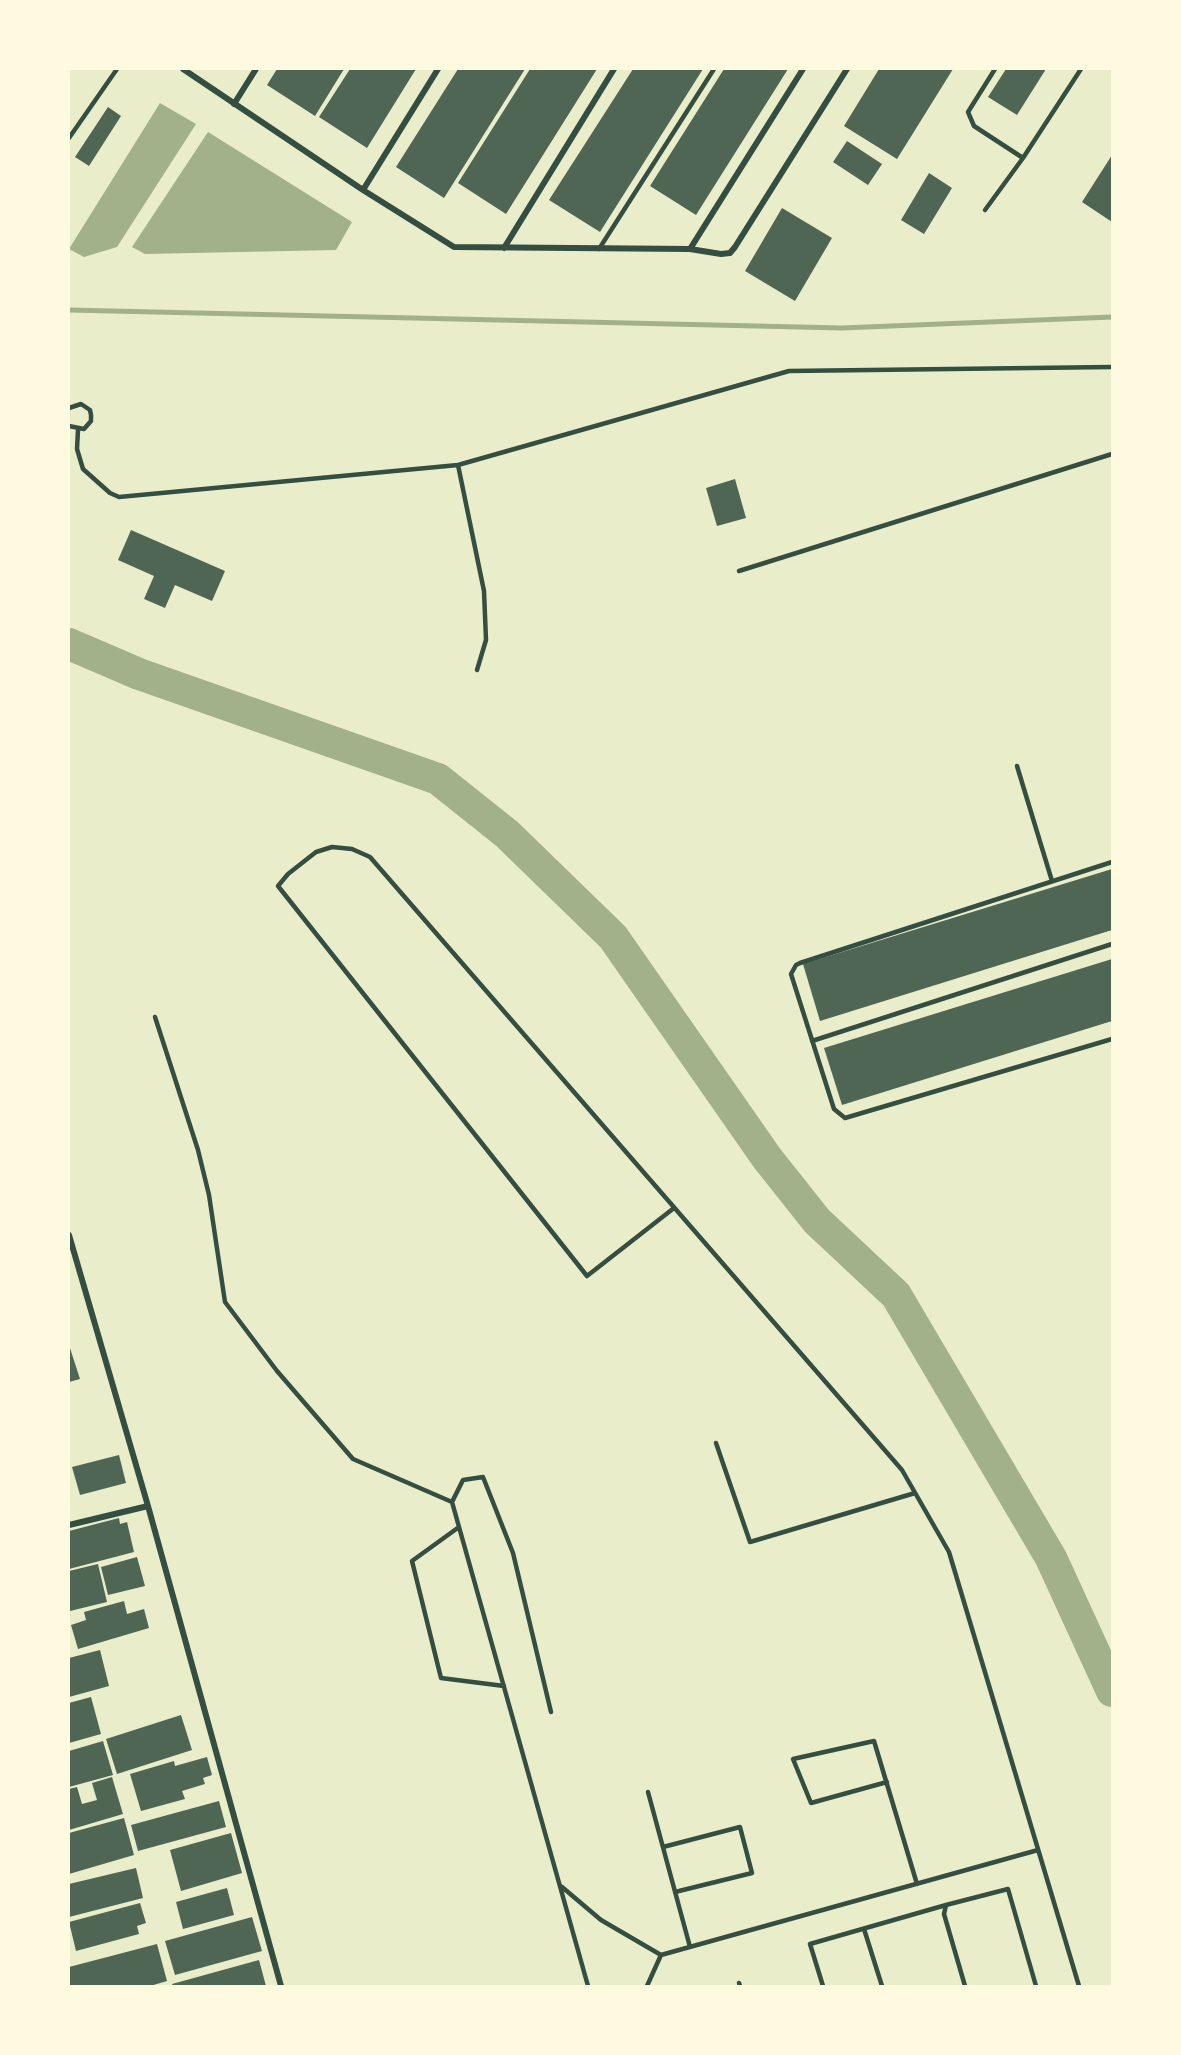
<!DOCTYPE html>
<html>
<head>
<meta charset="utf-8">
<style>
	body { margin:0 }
	#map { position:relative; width:1181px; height:2055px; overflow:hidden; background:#e9edc9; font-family:Overpass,sans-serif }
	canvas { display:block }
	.frame { position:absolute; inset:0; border:70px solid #fefae0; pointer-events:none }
</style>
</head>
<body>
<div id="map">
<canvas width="1181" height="2055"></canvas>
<div class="frame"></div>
</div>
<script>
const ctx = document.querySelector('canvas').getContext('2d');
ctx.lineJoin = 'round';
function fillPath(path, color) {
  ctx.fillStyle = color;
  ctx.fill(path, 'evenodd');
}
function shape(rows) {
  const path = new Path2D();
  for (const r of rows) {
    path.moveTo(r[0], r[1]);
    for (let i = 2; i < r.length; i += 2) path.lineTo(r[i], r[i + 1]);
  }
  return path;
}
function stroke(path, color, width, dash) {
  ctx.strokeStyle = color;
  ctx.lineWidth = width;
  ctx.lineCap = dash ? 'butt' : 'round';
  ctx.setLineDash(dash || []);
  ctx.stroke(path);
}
const water = shape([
	[160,103,196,124,117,247,84,257,69,249],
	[208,132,352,222,336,250,145,254,132,247]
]);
const stream = shape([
	[69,310,842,328,1112,317]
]);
const river = shape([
	[69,644,139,674,438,779,507,834,613,937,767,1158,817,1221,896,1295,1051,1558,1112,1691]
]);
const building = shape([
	[277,69,344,69,315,116,267,85],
	[350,69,416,69,367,148,319,117],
	[458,69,525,69,444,198,396,167],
	[530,69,597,69,506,214,458,183],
	[633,69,703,69,600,232,549,200],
	[724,69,788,69,696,215,650,186],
	[879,69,953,69,897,159,844,126],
	[1006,69,1046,69,1017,115,988,97],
	[108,107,121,116,89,166,75,157],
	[847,141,882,164,868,185,833,162],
	[1112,155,1112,222,1082,202],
	[929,173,952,188,924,234,901,220],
	[782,208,832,238,795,301,745,271],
	[735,479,746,518,717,526,706,488],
	[131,530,225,571,212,601,175,585,165,608,144,599,154,576,118,560],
	[1112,869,1112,930,820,1021,803,964],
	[1112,959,1112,1021,842,1105,824,1048],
	[69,1345,80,1379,69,1382],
	[119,1455,126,1483,80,1495,72,1467],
	[119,1518,120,1524,127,1522,134,1552,69,1569,69,1531],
	[137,1557,145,1586,108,1595,101,1567],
	[98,1564,107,1602,70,1611,69,1571],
	[124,1601,127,1614,144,1609,149,1628,78,1649,71,1625,86,1620,84,1612],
	[100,1650,109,1686,69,1697,69,1658],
	[91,1697,101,1734,69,1743,69,1703],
	[181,1715,192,1750,117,1774,106,1739],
	[103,1741,113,1775,69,1787,69,1751],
	[207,1757,212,1775,203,1778,205,1784,182,1791,185,1799,141,1811,130,1774,174,1761,175,1766],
	[112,1777,123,1814,69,1830,69,1789,77,1787,82,1804,97,1800,92,1783],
	[219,1801,226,1827,138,1851,131,1825],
	[124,1818,134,1855,69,1874,69,1833],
	[231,1833,242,1873,181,1891,170,1850],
	[136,1868,143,1898,69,1917,69,1884],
	[227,1888,234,1915,183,1929,176,1902],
	[140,1903,146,1923,137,1926,139,1934,76,1951,69,1922],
	[252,1917,262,1951,175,1975,165,1941],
	[157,1944,167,1981,150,1986,70,1986,69,1967],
	[259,1960,266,1986,173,1986,172,1984]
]);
const service = shape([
	[995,69,968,112,974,126,1023,158],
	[69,138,117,69],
	[985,210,1023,158,1081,69],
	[599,249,714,69],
	[69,408,81,404,90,410,91,415,91,421,84,429,69,426],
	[78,430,77,449,83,469,110,493,119,497,458,465,789,371,1112,367],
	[458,465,484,591,486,640,477,670],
	[739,571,1112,454],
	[1017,766,1052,881],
	[1112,862,800,963,796,965,791,974,834,1109,845,1118,1112,1039],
	[155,1017,198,1150,209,1195,225,1302,277,1371,353,1459,452,1502],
	[812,1041,1112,944],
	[674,1208,587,1276,278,886,288,874,316,852,332,847,352,849,370,857,902,1470,949,1552,1079,1986],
	[716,1443,750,1542,915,1493],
	[459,1527,412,1561,441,1678,504,1686],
	[551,1712,513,1553,483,1477,463,1480,452,1502,588,1986],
	[887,1782,811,1803,793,1759,874,1741,917,1884],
	[648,1792,690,1947],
	[663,1847,740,1827,752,1873,675,1892],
	[562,1887,601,1920,661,1955,1038,1850],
	[864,1929,882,1986],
	[739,1983,740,1986],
	[647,1986,661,1955],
	[823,1986,810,1944,946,1905],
	[965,1986,944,1914,946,1905,1008,1889,1036,1986]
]);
const minor = shape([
	[183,69,363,190,454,247,690,249,721,254,730,253,735,247,847,69],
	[234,104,256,69],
	[363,190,438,69],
	[504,248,614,69],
	[690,249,803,69],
	[69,1235,148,1506,281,1986],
	[69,1525,148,1506]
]);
fillPath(water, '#a3b18a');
stroke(stream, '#a3b18a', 5);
stroke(river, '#a3b18a', 32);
fillPath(building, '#4f6655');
stroke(service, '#344e41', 4.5);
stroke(minor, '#344e41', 6);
</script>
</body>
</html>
